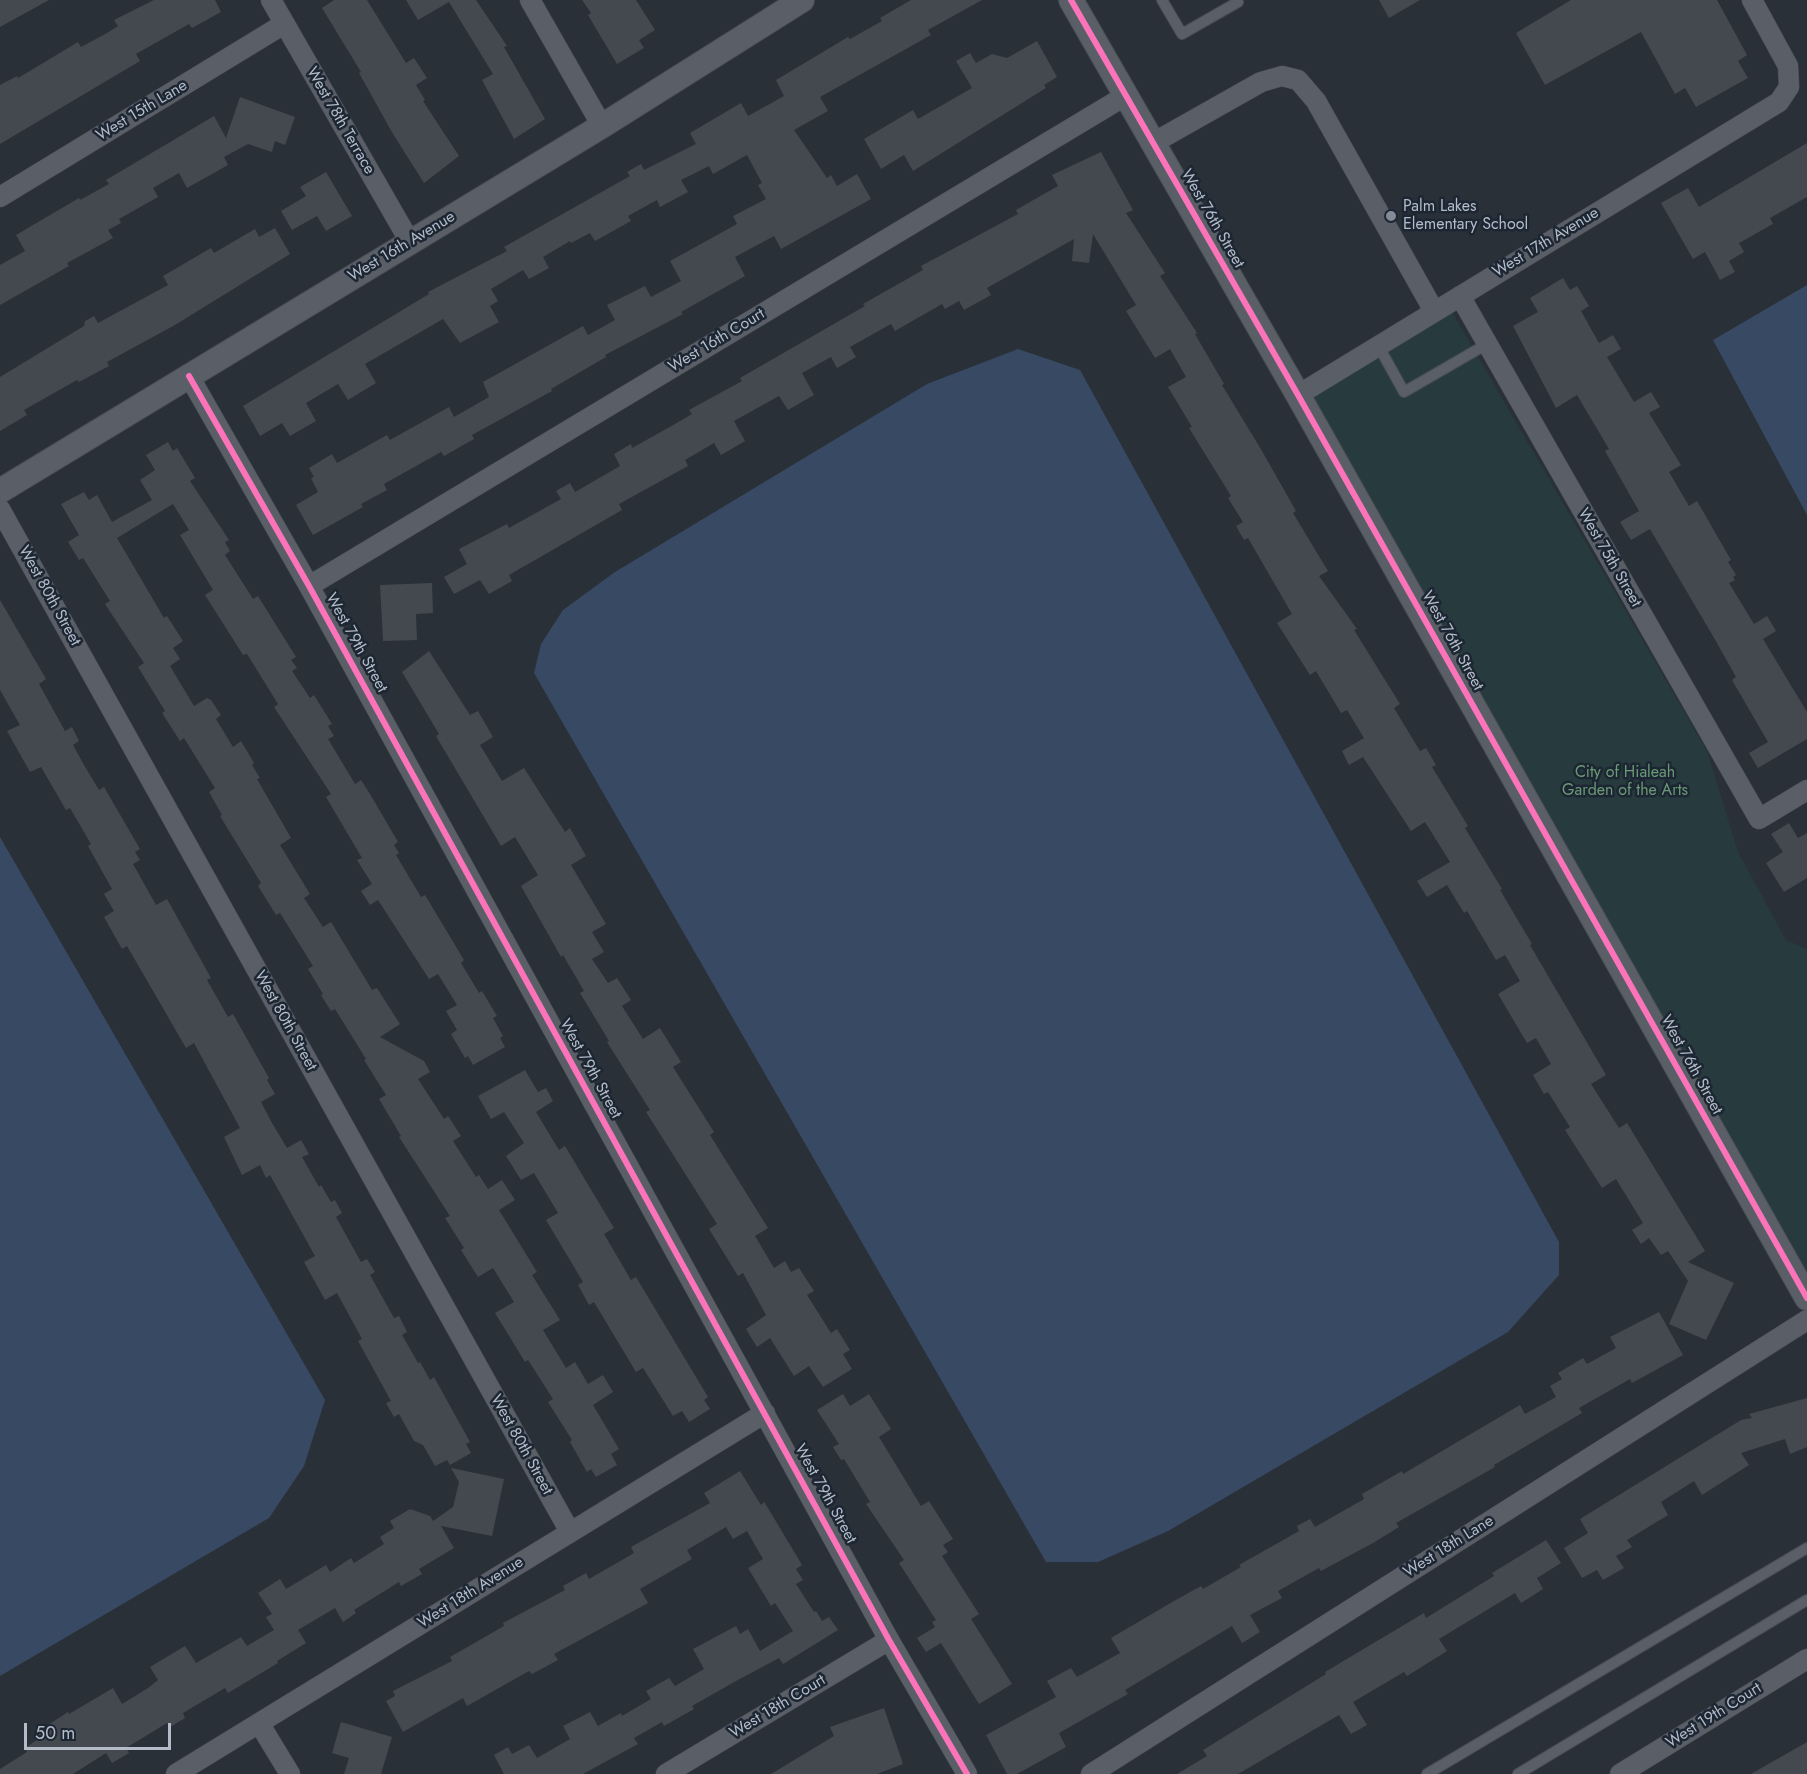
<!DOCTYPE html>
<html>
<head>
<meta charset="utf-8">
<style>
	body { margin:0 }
	#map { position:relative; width:1807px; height:1774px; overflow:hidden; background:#2a3038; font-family:Jost,sans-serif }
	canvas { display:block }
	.scale { position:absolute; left:24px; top:1723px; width:147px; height:27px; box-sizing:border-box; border:3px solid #b4bcc9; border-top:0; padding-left:8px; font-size:18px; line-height:21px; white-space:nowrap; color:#b4bcc9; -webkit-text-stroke:4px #1d2633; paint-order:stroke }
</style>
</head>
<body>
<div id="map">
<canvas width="1807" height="1774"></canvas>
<div class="scale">50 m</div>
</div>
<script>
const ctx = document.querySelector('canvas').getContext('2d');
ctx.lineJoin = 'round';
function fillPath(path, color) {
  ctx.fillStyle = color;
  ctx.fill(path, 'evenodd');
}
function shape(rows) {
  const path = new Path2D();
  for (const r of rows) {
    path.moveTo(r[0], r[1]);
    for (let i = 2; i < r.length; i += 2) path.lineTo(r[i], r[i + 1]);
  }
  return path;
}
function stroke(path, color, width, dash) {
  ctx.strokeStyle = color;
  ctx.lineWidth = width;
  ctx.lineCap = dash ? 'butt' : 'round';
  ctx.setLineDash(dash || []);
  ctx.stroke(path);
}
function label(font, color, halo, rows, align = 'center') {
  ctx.font = font + ' Jost,sans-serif';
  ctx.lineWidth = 5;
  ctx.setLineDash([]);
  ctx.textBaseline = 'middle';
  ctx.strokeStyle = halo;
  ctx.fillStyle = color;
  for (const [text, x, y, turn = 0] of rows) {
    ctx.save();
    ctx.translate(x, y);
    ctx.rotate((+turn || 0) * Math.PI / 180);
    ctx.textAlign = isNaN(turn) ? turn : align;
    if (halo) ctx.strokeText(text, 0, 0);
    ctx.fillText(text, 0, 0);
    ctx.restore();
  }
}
const green = shape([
	[1449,307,1707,751,1738,852,1786,940,1807,949,1807,1285,1303,391]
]);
const water = shape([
	[1807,285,1807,515,1713,340],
	[1018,349,1080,370,1559,1242,1559,1275,1508,1332,1168,1531,1098,1562,1046,1562,534,673,541,644,563,610,615,572,927,384],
	[0,837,325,1400,304,1466,269,1518,0,1676]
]);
const building = shape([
	[0,0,49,0,0,27],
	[154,0,215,0,221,12,192,28,189,24,136,54,140,61,0,144,0,85,17,76,18,78,78,42,81,47,107,33,118,26,114,20],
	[334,0,367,0,406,63,414,58,427,78,416,85,425,100,423,101,459,156,424,183,393,134,359,73,361,72,322,8],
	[406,0,476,0,507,46,504,47,545,119,514,139,482,80,493,74,449,2,418,20],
	[582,0,636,0,655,30,639,40,644,48,617,64,588,15,591,13],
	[911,0,982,0,928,30,931,35,820,97,828,111,794,130,827,178,831,175,837,186,857,174,871,199,781,249,774,236,735,257,745,276,681,312,683,314,605,355,606,357,551,389,552,391,472,435,474,439,444,456,441,452,384,484,387,490,361,504,363,507,313,535,296,505,318,492,311,478,314,477,309,468,332,454,337,463,387,435,390,440,449,407,454,417,489,397,483,382,583,326,588,335,615,320,607,305,645,286,651,297,681,281,670,261,737,224,733,216,766,199,758,185,762,183,747,155,713,174,709,166,681,180,688,192,660,207,657,200,628,216,631,221,595,241,590,233,571,243,570,241,543,257,549,268,529,279,523,270,491,289,498,301,490,306,499,322,460,343,443,319,365,364,376,383,348,400,338,384,306,403,316,421,290,436,282,423,260,436,243,406,429,294,428,292,507,251,504,247,630,176,627,172,641,164,644,170,696,144,690,133,741,103,748,116,784,96,776,80,848,37,850,39,882,21,880,18],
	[1379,0,1420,0,1389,18],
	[1571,0,1717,0,1747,55,1738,61,1748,78,1696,107,1685,88,1675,94,1641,32,1545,85,1516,33],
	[1037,41,1057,77,1044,85,1046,88,913,171,904,155,881,169,864,139,913,110,918,119,972,88,956,61,970,53,976,63,992,54,1007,58],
	[240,97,295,117,285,145,275,141,272,152,248,144,224,157,228,165,187,188,179,173,153,188,158,197,119,219,121,223,108,230,113,238,67,263,69,266,0,305,0,265,25,251,16,235,79,198,80,200,109,184,106,180,214,116,226,138],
	[1807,143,1807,197,1770,218,1773,224,1739,243,1744,252,1729,261,1735,272,1720,280,1705,252,1693,259,1661,203,1688,188,1699,207],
	[1101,152,1133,210,1126,213,1165,273,1160,276,1197,333,1195,334,1224,384,1222,385,1262,451,1296,511,1293,513,1328,571,1319,576,1357,629,1354,630,1400,704,1394,708,1420,751,1426,748,1436,765,1432,767,1468,826,1465,828,1502,889,1500,890,1532,944,1530,945,1606,1075,1591,1084,1619,1128,1627,1123,1705,1251,1688,1262,1734,1283,1706,1340,1669,1324,1688,1281,1668,1251,1661,1255,1649,1238,1641,1244,1632,1230,1643,1223,1616,1179,1602,1188,1565,1130,1570,1127,1548,1092,1544,1094,1533,1075,1551,1064,1536,1038,1527,1043,1498,994,1520,981,1505,955,1496,960,1467,911,1464,913,1447,885,1427,897,1417,881,1450,862,1425,822,1411,831,1363,757,1349,765,1342,751,1364,738,1347,710,1341,713,1316,671,1310,675,1277,623,1292,614,1248,538,1244,540,1236,526,1243,522,1228,498,1231,496,1189,428,1192,427,1168,387,1186,377,1170,349,1155,358,1126,311,1136,305,1093,234,1089,263,1072,261,1074,239,987,288,991,295,964,310,959,301,945,309,942,304,895,331,891,324,850,347,856,357,837,368,831,357,802,373,814,395,788,410,779,396,734,421,745,441,721,455,714,443,685,460,688,466,619,504,622,510,509,575,512,581,489,594,480,580,454,594,444,577,467,564,459,549,507,524,509,528,561,499,556,491,570,483,575,492,620,466,614,454,631,444,632,448,675,424,692,414,689,410,742,381,740,378,865,306,863,304,923,270,921,266,1018,214,1016,210,1058,186,1052,175],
	[326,172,352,216,326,231,317,216,292,230,281,211,306,196,300,187],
	[275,228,290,254,175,325,107,362,109,366,79,382,77,380,24,410,27,415,0,431,0,377,84,326,85,321,94,316,98,323,168,285,163,276,211,248,214,253,255,229,259,237],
	[1563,278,1570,290,1577,286,1589,306,1581,311,1599,343,1613,335,1621,349,1607,357,1634,402,1651,392,1660,407,1649,413,1681,465,1669,472,1689,506,1697,501,1731,560,1728,562,1736,575,1733,577,1735,580,1729,583,1754,624,1767,616,1776,631,1763,639,1807,712,1807,739,1758,768,1749,753,1768,742,1732,680,1736,677,1717,643,1650,529,1631,540,1620,522,1639,511,1605,451,1609,449,1577,395,1556,408,1513,326,1538,312,1530,298],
	[168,442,173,451,177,448,195,478,190,481,229,540,225,542,230,551,225,555,253,599,258,596,296,657,291,660,297,668,292,671,310,698,314,695,332,724,328,726,334,736,328,739,355,784,361,780,370,794,398,842,394,845,399,853,396,855,421,897,425,895,464,960,461,963,479,993,482,991,497,1016,493,1018,503,1036,500,1038,505,1047,473,1065,468,1056,465,1058,451,1034,457,1030,446,1011,457,1005,438,974,429,979,378,900,370,905,361,891,372,884,357,860,362,858,326,797,331,794,274,707,278,704,247,654,243,655,205,595,213,590,180,535,189,530,173,504,117,538,164,618,167,616,183,641,173,648,180,659,170,666,194,706,207,698,211,700,221,715,216,719,233,747,241,741,254,763,252,765,260,778,257,779,291,838,280,845,310,894,304,898,323,927,331,922,372,990,377,988,400,1024,380,1037,424,1061,430,1072,418,1079,444,1119,448,1116,461,1136,453,1141,476,1177,479,1175,488,1189,502,1180,515,1200,499,1210,537,1272,532,1275,560,1320,543,1330,566,1368,575,1362,588,1384,603,1375,613,1392,593,1405,619,1449,611,1454,617,1465,596,1477,591,1469,587,1472,570,1442,572,1440,548,1402,553,1399,528,1360,525,1362,495,1313,514,1302,493,1268,478,1277,461,1250,464,1248,445,1218,450,1216,399,1137,401,1136,379,1099,386,1095,364,1060,366,1059,335,1009,331,1011,321,995,323,994,308,969,313,966,280,913,276,915,258,886,261,883,220,816,222,815,209,792,215,788,184,738,180,741,162,713,165,711,138,667,144,663,105,604,110,601,83,558,79,560,68,542,79,535,61,504,84,492,89,500,97,495,112,522,152,500,140,480,155,470,146,455],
	[432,583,433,613,416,614,417,640,383,641,380,585],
	[0,600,46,679,39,684,65,731,72,727,79,741,73,745,84,765,99,790,104,787,140,849,135,852,140,860,133,864,156,905,167,899,211,978,207,980,228,1017,233,1014,269,1078,267,1080,275,1094,261,1102,272,1123,287,1148,301,1140,309,1154,302,1157,319,1187,321,1185,331,1202,335,1200,342,1213,336,1217,361,1262,367,1259,375,1272,370,1275,394,1318,399,1316,407,1332,402,1335,418,1363,420,1362,430,1380,434,1377,470,1442,466,1444,471,1453,450,1465,447,1460,435,1466,423,1445,414,1441,399,1414,394,1417,386,1403,391,1401,358,1341,362,1339,337,1293,325,1300,304,1262,315,1256,270,1175,266,1178,260,1165,242,1175,224,1137,240,1128,194,1043,186,1048,127,946,122,949,104,917,114,911,104,894,112,889,88,846,91,844,70,808,66,810,41,767,30,772,7,731,20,725,0,690],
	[429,651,470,715,478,711,493,737,480,745,502,781,524,768,565,832,570,828,586,856,571,865,606,924,592,932,604,952,592,959,608,983,617,978,631,1000,622,1006,643,1039,660,1028,681,1062,673,1067,714,1132,710,1135,768,1228,755,1236,774,1268,785,1261,791,1272,799,1268,814,1291,807,1295,831,1333,837,1329,850,1350,843,1354,852,1369,823,1387,809,1366,794,1376,770,1338,757,1347,746,1329,766,1315,743,1273,738,1276,709,1229,717,1224,646,1112,650,1110,607,1042,609,1041,580,993,584,991,563,955,561,957,521,886,538,875,515,837,501,846,436,736,439,734,402,672],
	[1789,823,1798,838,1807,833,1807,878,1784,892,1766,863,1783,852,1771,834],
	[525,1070,538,1092,546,1088,553,1101,536,1112,559,1150,565,1146,614,1228,604,1234,631,1280,636,1277,708,1397,704,1400,710,1409,689,1422,682,1411,673,1416,643,1368,636,1372,594,1302,589,1305,578,1285,583,1282,546,1220,558,1213,534,1173,521,1180,506,1156,524,1143,504,1112,491,1119,478,1096],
	[1659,1312,1683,1355,1632,1383,1630,1379,1579,1408,1582,1413,1494,1465,1495,1467,1396,1523,1399,1527,1373,1543,1321,1571,1319,1568,1278,1591,1282,1598,1250,1615,1260,1632,1242,1643,1232,1626,1125,1690,1128,1694,1059,1733,1066,1747,1017,1774,1007,1774,986,1735,1056,1697,1047,1681,1071,1668,1077,1677,1120,1653,1111,1638,1174,1601,1201,1586,1203,1589,1241,1567,1239,1565,1299,1531,1297,1526,1310,1519,1315,1527,1364,1499,1362,1494,1402,1471,1403,1474,1520,1405,1525,1414,1556,1397,1550,1386,1562,1379,1558,1373,1583,1358,1587,1364,1616,1348,1610,1337],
	[843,1394,850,1406,869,1394,891,1429,879,1437,921,1506,929,1501,953,1539,943,1545,948,1552,942,1556,979,1614,971,1619,1012,1684,979,1704,941,1643,926,1652,917,1638,935,1627,932,1622,936,1620,899,1563,904,1560,866,1504,870,1502,844,1459,841,1460,833,1447,839,1444,817,1410],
	[1807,1398,1807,1447,1790,1454,1785,1439,1741,1453,1749,1465,1702,1495,1694,1481,1661,1502,1668,1515,1627,1540,1632,1547,1616,1556,1624,1568,1603,1580,1597,1570,1582,1578,1564,1548,1588,1533,1580,1519,1741,1420,1752,1418,1749,1414],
	[451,1468,504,1479,492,1536,441,1526,454,1548,419,1569,422,1574,401,1586,399,1582,354,1610,356,1613,343,1622,335,1608,298,1630,306,1643,277,1661,278,1663,228,1693,225,1688,183,1713,185,1718,170,1727,167,1723,126,1748,129,1753,112,1763,106,1753,73,1774,0,1774,0,1769,27,1752,25,1748,38,1739,34,1734,68,1712,69,1714,113,1688,122,1704,148,1688,158,1680,150,1667,185,1646,196,1663,241,1637,247,1646,274,1630,266,1617,272,1614,258,1593,280,1579,286,1589,326,1565,330,1572,351,1558,354,1563,384,1544,380,1537,394,1528,390,1521,410,1509,430,1516,433,1521,453,1507,459,1482],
	[740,1471,761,1505,764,1502,768,1508,802,1565,796,1569,803,1580,796,1584,814,1612,816,1611,822,1621,829,1617,838,1630,783,1664,779,1658,736,1681,692,1706,694,1709,664,1726,662,1722,634,1738,638,1744,583,1774,504,1774,494,1755,508,1747,512,1754,529,1745,537,1758,570,1739,563,1726,590,1712,598,1726,621,1713,622,1716,651,1699,646,1691,669,1678,675,1686,704,1669,693,1649,736,1626,740,1634,748,1629,760,1651,793,1631,775,1603,771,1606,748,1568,763,1559,747,1531,733,1539,726,1527,687,1550,692,1559,640,1589,648,1603,554,1654,558,1660,532,1674,529,1671,467,1706,463,1698,403,1732,386,1701,395,1696,393,1691,452,1661,450,1657,504,1626,503,1623,565,1590,563,1586,586,1573,589,1579,634,1553,631,1547,710,1503,704,1493],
	[1546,1540,1561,1563,1537,1578,1543,1589,1521,1603,1515,1593,1439,1639,1447,1651,1407,1676,1404,1672,1353,1702,1367,1725,1351,1734,1339,1715,1238,1774,1177,1774,1207,1756,1203,1750,1326,1674,1325,1672,1424,1613,1426,1618,1494,1576,1492,1573],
	[884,1708,903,1764,877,1774,771,1774,834,1736,830,1727],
	[341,1722,392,1737,381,1774,344,1774,349,1758,332,1753],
	[1807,1742,1807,1774,1751,1774]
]);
const service = shape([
	[1162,0,1182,34,1238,2,1237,0],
	[1379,347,1404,392,1487,344],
	[1427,1774,1807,1548],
	[1518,1774,1807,1600]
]);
const minor = shape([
	[271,0,410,242],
	[530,0,602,126],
	[1153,143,1261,82,1282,76,1298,80,1316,101,1434,311],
	[0,197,284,24],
	[1460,296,1759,819,1807,790],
	[189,376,309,586,889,1640,967,1774],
	[1298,395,1779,102,1789,87,1788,66,1752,0],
	[0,509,570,1532],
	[309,586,1125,96],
	[259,1723,290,1774],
	[176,1774,765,1413],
	[666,1774,889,1640],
	[1091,1774,1807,1320],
	[1620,1774,1807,1659]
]);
const tertiary = shape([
	[1071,0,1298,395,1807,1298],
	[0,491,602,126,802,0]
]);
const cycleway = shape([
	[1071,0,1298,395,1807,1298],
	[189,376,309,586,889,1640,967,1774]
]);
const markers = [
	[1391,216,6,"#848b96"]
];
const streetNames = [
	["West 15th Lane",142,111,-31],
	["West 78th Terrace",340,121,60],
	["West 76th Street",1212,219,60],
	["West 17th Avenue",1546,243,-31],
	["West 16th Avenue",402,247,-31],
	["West 16th Court",717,341,-31],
	["West 75th Street",1609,558,60],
	["West 80th Street",49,596,61],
	["West 76th Street",1452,641,61],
	["West 79th Street",356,643,61],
	["West 80th Street",285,1021,61],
	["West 76th Street",1691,1065,61],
	["West 79th Street",590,1069,61],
	["West 80th Street",521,1445,61],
	["West 79th Street",825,1494,61],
	["West 18th Lane",1449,1547,-32],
	["West 18th Avenue",471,1593,-32],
	["West 18th Court",778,1707,-31],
	["West 19th Court",1714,1716,-32]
];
const poiNames = [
	["Palm Lakes",1403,207],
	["Elementary School",1403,225]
];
const parkNames = [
	["City of Hialeah",1625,773],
	["Garden of the Arts",1625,791]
];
fillPath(green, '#273a3e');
fillPath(water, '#384963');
fillPath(building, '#444950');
stroke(service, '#484c53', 12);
stroke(minor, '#484c53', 21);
stroke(tertiary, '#484c53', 26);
stroke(service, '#5a5e66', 10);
stroke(minor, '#5a5e66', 20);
stroke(tertiary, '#5a5e66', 24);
stroke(cycleway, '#fb73b8', 6);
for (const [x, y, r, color] of markers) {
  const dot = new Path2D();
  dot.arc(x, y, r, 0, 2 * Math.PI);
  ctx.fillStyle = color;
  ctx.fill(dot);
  stroke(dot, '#1d2633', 2);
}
label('16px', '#b4bcc9', '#1d2633', streetNames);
label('16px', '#b4bcc9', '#1d2633', poiNames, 'left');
label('16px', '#6b9a76', '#1d2633', parkNames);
</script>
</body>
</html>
